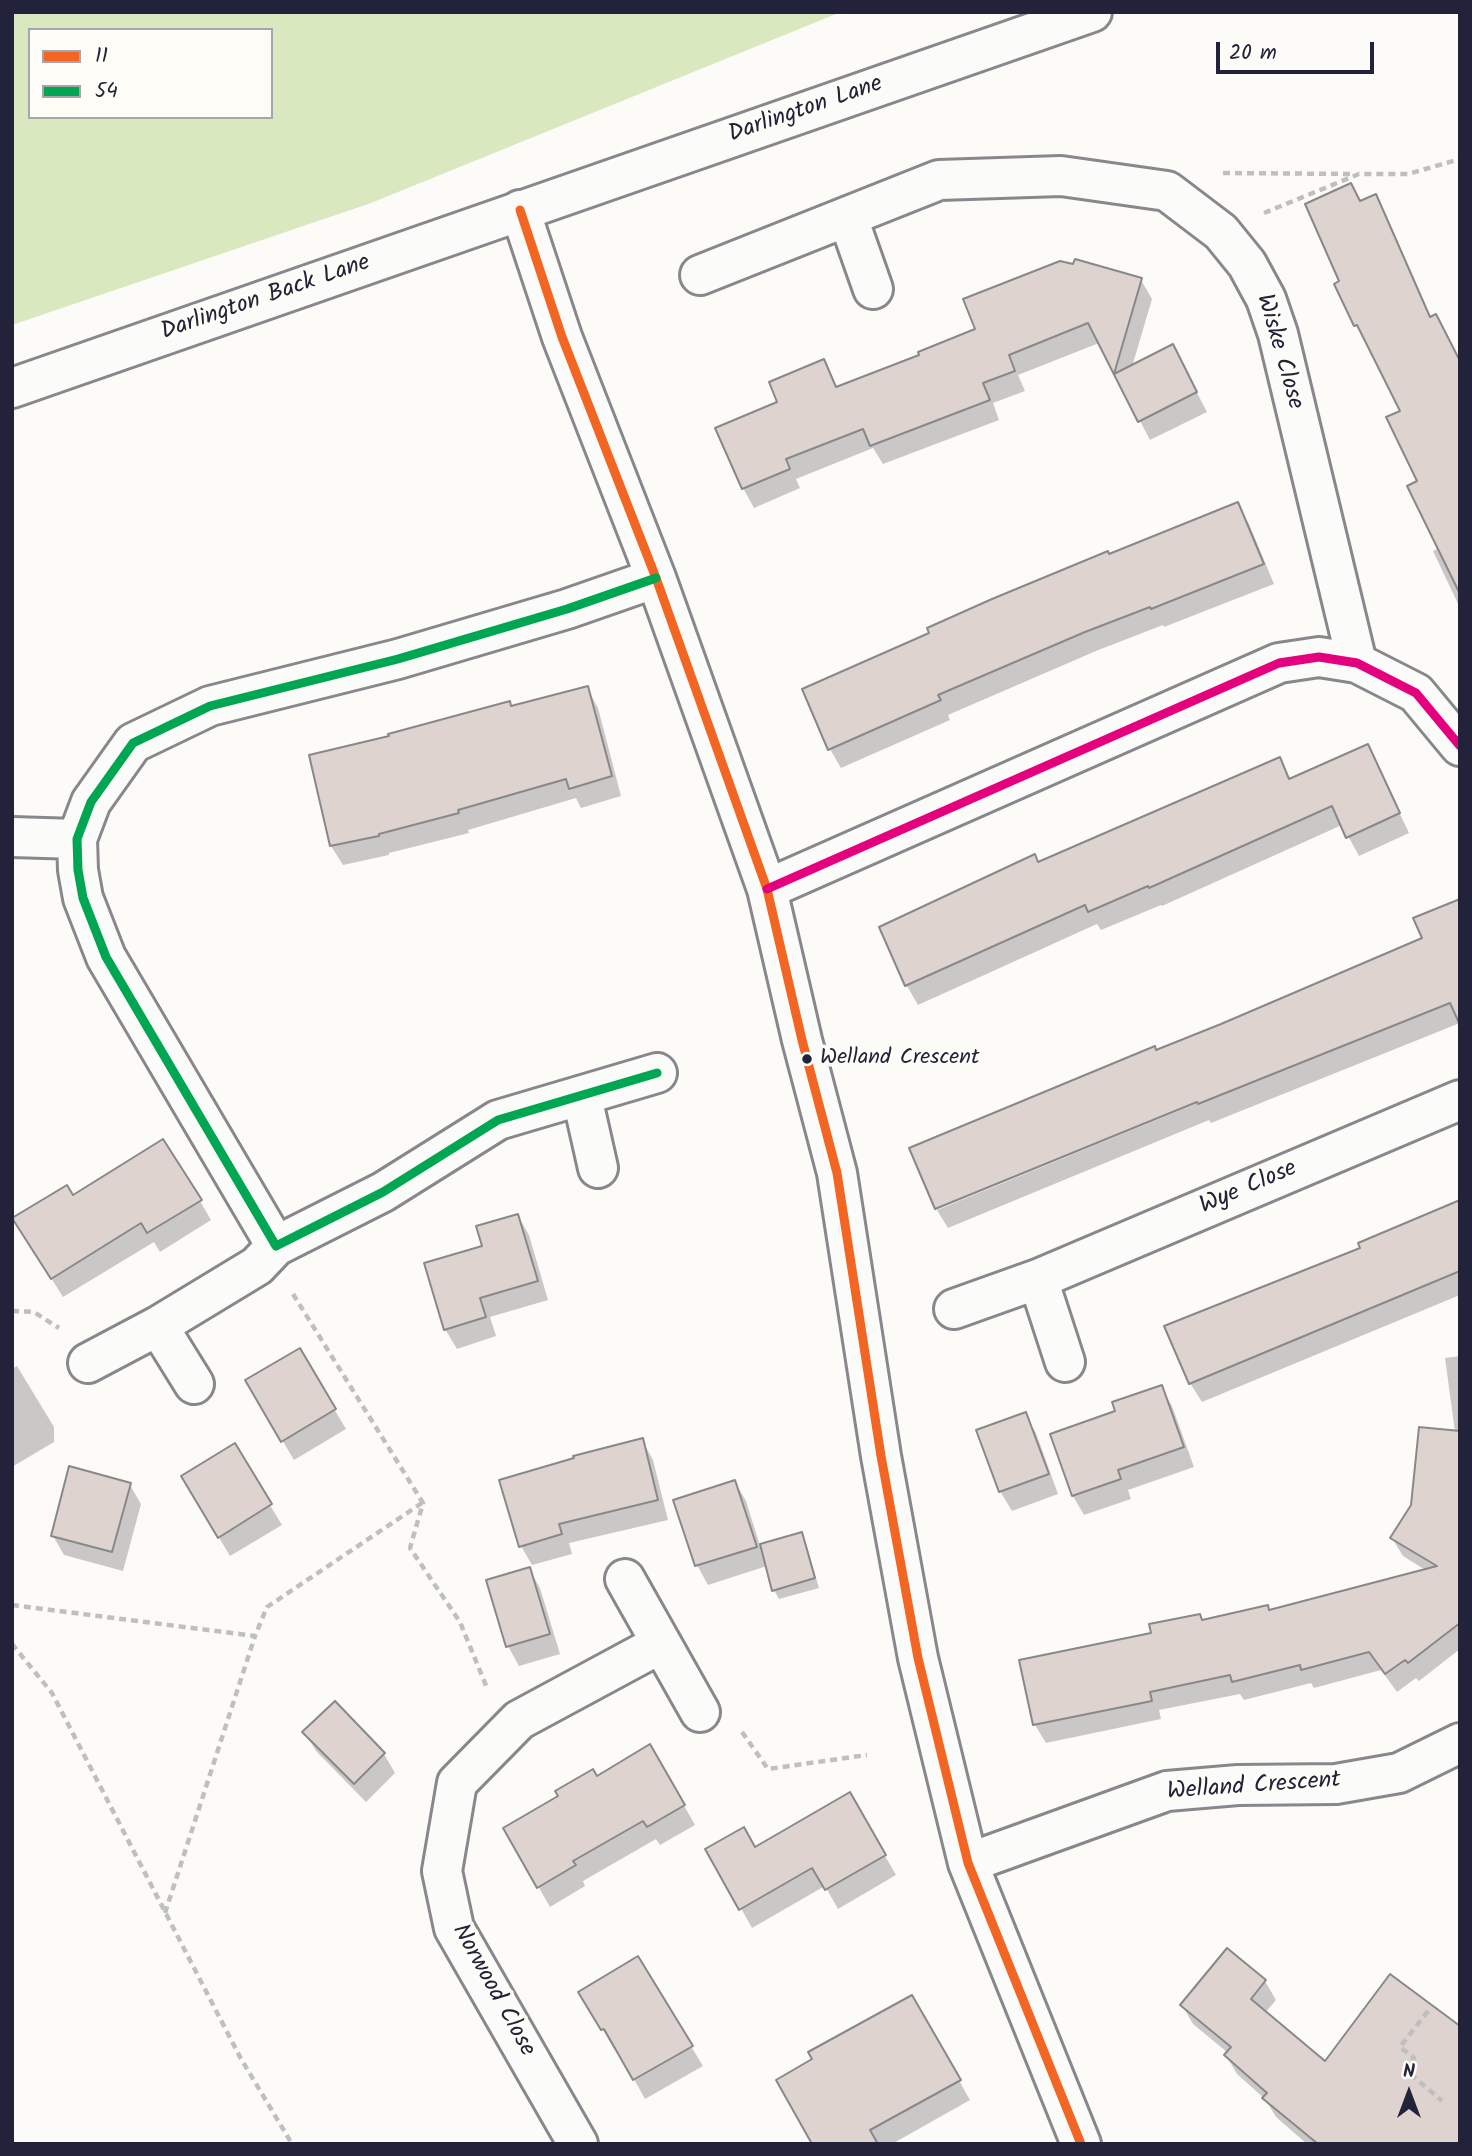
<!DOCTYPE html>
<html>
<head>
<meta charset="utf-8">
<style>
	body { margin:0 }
	#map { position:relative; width:1472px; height:2156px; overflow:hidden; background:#fcfbf8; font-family:Kalam,sans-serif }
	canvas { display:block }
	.frame { position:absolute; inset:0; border:14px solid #22223b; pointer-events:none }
	.legend { position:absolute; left:28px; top:28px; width:245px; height:91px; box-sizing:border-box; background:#fdfcf7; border:2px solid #a5a5ac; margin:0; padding:9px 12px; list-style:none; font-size:21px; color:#22223b }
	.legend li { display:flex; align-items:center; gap:14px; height:35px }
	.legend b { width:35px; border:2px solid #a5a5ac }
	.north { position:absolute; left:1374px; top:2058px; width:70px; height:70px; -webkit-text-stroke:5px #fdfcf7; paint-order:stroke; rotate:0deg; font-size:19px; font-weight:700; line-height:28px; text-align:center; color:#22223b }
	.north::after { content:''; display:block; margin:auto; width:24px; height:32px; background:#22223b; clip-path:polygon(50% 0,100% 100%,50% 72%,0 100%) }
	.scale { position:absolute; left:1216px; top:42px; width:158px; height:32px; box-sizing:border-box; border:4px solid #22223b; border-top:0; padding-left:9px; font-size:21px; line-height:24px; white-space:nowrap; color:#22223b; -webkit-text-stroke:5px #fdfcf7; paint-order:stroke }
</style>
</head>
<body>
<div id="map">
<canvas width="1472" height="2156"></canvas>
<div class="frame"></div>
<ul class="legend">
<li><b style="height:9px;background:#f26522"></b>11</li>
<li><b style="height:9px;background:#00a651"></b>54</li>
</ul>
<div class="north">N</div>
<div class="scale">20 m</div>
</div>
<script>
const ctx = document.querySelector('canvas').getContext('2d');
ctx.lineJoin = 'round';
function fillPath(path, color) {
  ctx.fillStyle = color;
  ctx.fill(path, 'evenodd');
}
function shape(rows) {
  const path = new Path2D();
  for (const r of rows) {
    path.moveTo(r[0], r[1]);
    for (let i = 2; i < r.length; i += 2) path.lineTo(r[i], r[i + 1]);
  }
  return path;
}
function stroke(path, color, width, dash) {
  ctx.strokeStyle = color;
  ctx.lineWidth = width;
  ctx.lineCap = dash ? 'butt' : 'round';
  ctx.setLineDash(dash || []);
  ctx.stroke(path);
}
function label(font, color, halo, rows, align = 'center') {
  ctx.font = font + ' Kalam,sans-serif';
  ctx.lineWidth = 7;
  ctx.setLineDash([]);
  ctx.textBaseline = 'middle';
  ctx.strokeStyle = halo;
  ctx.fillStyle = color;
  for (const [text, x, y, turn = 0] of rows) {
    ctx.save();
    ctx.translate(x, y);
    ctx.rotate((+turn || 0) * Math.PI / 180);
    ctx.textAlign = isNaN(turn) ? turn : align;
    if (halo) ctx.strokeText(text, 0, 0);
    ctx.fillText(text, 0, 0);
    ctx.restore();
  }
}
const green = shape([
	[12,12,841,12,371,203,12,325],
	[30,30,271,30,271,117,30,117]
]);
const shadow = shape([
	[1375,196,1386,215,1431,318,1436,316,1460,363,1460,608,1433,551,1439,548,1419,482,1403,411,1356,325,1342,282,1360,202],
	[1141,280,1152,299,1132,367,1183,366,1207,412,1150,440,1099,343,1018,375,1025,391,993,403,999,420,883,464,873,448,796,479,800,488,754,508,743,488,779,402,824,362,838,389],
	[1238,504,1249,524,1274,584,1164,627,1163,625,1096,651,948,715,950,720,841,768,830,749,1109,556],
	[587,688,598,708,621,796,581,808,576,798,468,830,469,833,389,853,389,855,343,865,331,846,311,756],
	[1368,746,1409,833,1359,856,1342,825,1162,906,1161,905,1101,930,1097,924,918,1005,907,986,881,927,1038,864,1279,760,1291,780],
	[1424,939,1460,1023,1211,1123,1209,1120,948,1228,937,1210,1205,1100,1156,1052],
	[73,1198,200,1201,211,1220,160,1252,154,1242,63,1297,26,1238],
	[1460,1201,1460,1295,1202,1402,1190,1383,1362,1249],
	[518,1216,529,1235,548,1300,490,1317,496,1336,457,1349,445,1329,484,1247],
	[299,1350,346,1429,294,1460,247,1381],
	[1460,1356,1460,1649,1419,1681,1416,1678,1397,1692,1381,1670,1314,1688,1311,1683,1244,1700,1240,1694,1159,1710,1161,1719,1046,1743,1035,1725,1021,1662,1153,1634,1200,1616,1203,1622,1269,1611,1427,1571,1403,1556,1392,1538,1455,1432,1445,1358],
	[17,1366,54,1427,54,1442,12,1467,12,1369],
	[1161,1387,1172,1406,1194,1467,1128,1490,1131,1499,1084,1515,1073,1496,1052,1435,1117,1412],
	[1025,1414,1036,1433,1058,1494,1012,1511,1000,1491],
	[642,1440,653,1460,668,1520,569,1543,572,1554,532,1565,521,1546],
	[234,1446,282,1525,230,1556,183,1477],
	[735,1482,746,1501,760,1546,801,1534,806,1543,819,1588,779,1599,774,1590,767,1566,708,1585,697,1565],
	[130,1485,141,1504,123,1571,64,1555,53,1536],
	[529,1569,540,1588,560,1654,519,1666,508,1646],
	[305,1732,384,1754,395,1773,366,1802,316,1751],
	[650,1746,695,1825,660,1845,656,1839,583,1881,585,1886,550,1907,505,1828],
	[850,1795,896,1875,838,1909,825,1886,752,1928,708,1849,755,1849],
	[638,1959,703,2066,645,2099,616,2047,614,2049,581,1993],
	[1265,1981,1276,2000,1265,2013,1326,2064,1460,2144,1307,2144,1276,2117,1265,2099,1237,2074,1226,2055,1228,2053,1193,2024,1182,2005],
	[912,1997,970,2100,892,2144,814,2144]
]);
const building = shape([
	[1351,183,1360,201,1376,194,1430,317,1436,314,1460,361,1460,594,1407,486,1417,481,1386,417,1400,411,1357,325,1354,326,1334,284,1339,281,1305,204,1351,183],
	[1075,259,1142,278,1114,374,1173,344,1197,392,1138,422,1088,323,1009,355,1015,371,983,383,990,400,870,446,863,429,786,459,790,469,742,489,715,428,777,402,769,382,824,359,836,387,919,355,918,352,975,329,963,299,1060,261,1073,264,1075,259],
	[1238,502,1264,564,1151,609,1150,607,1085,632,938,695,941,700,828,750,802,689,929,633,927,628,992,599,1108,551,1109,554,1238,502],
	[588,686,612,776,569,789,566,779,458,810,459,813,379,834,379,836,330,846,309,755,389,736,388,734,510,701,511,706,588,686],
	[1368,744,1400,813,1346,838,1332,806,1149,888,1148,886,1088,912,1085,905,905,986,879,927,1035,854,1038,862,1280,757,1289,779,1368,744],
	[1460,899,1460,1025,1450,1003,1198,1104,1197,1102,935,1209,909,1148,1155,1046,1156,1050,1221,1024,1422,938,1413,918,1460,899],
	[163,1139,202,1200,147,1233,141,1223,51,1279,12,1218,67,1185,73,1195,163,1139],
	[1460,1200,1460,1271,1189,1384,1164,1326,1360,1248,1358,1243,1460,1200],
	[518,1214,538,1281,480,1298,486,1317,444,1330,424,1263,482,1246,476,1226,518,1214],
	[300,1348,336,1409,281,1442,245,1380,300,1348],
	[1162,1385,1184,1447,1118,1470,1121,1479,1072,1496,1050,1434,1115,1411,1112,1402,1162,1385],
	[1026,1412,1049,1474,999,1492,976,1430,1026,1412],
	[1419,1427,1460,1431,1460,1623,1408,1663,1405,1660,1385,1674,1369,1652,1301,1670,1300,1665,1232,1682,1230,1675,1150,1692,1152,1701,1033,1725,1019,1660,1151,1633,1149,1624,1200,1614,1202,1620,1268,1605,1269,1610,1437,1566,1390,1538,1411,1505,1419,1427],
	[643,1438,658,1500,559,1524,562,1534,519,1547,499,1480,574,1458,573,1456,643,1438],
	[235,1443,272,1504,218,1538,181,1476,235,1443],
	[69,1466,131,1483,112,1552,51,1536,69,1466],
	[735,1480,757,1547,695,1566,673,1500,735,1480],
	[802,1532,815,1578,772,1591,760,1544,802,1532],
	[530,1567,550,1634,506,1647,486,1580,530,1567],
	[335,1701,385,1753,354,1784,302,1732,335,1701],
	[650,1744,685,1805,647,1827,643,1821,573,1861,576,1865,537,1888,503,1828,558,1796,555,1791,593,1769,597,1776,650,1744],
	[850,1792,886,1855,825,1890,812,1868,739,1910,705,1849,744,1827,755,1847,850,1792],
	[1227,1948,1266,1980,1251,1999,1325,2061,1390,1974,1460,2026,1460,2144,1318,2144,1262,2098,1267,2093,1224,2055,1231,2047,1180,2005,1227,1948],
	[638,1956,693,2046,633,2080,604,2029,601,2030,578,1992,638,1956],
	[912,1995,961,2080,870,2130,878,2144,812,2144,776,2080,812,2059,808,2052,912,1995]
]);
const path = shape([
	[1223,173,1355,174],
	[1264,213,1359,174,1408,174,1460,159],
	[293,1294,423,1503,410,1548,460,1622,487,1688],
	[12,1311,34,1312,59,1328],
	[12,1605,255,1636,267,1607,422,1503],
	[12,1644,52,1693,240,2057,292,2144],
	[742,1732,768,1769,867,1755],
	[165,1913,255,1636],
	[1428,2011,1400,2047,1414,2058,1406,2070,1442,2101]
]);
const street = shape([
	[520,210,562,337,656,578,767,889,802,1040,837,1173,881,1456,918,1658,968,1863,1081,2144],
	[848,218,873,289],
	[700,275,939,180,1061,176,1167,191,1221,232,1247,264,1266,299,1278,334,1357,663],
	[656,578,567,609,398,659,210,706,133,743,91,802,77,839,78,870,83,898,106,957,276,1246,383,1192,498,1120,657,1073],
	[12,837,77,839],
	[767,889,1279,663,1319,657,1357,663,1416,693,1460,746],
	[582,1097,598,1168],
	[1038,1279,1065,1362],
	[954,1309,1038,1279,1460,1100],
	[158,1326,194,1384],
	[88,1363,158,1326,257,1266,276,1246],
	[625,1579,700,1712],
	[968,1863,1167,1791,1238,1785,1336,1784,1399,1773,1460,1743],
	[578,2144,454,1928,442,1871,457,1783,519,1720,660,1644]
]);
const secondary = shape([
	[12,388,1092,12]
]);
const bus1 = shape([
	[520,210,562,337,656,578,767,889,802,1040,837,1173,881,1456,918,1658,968,1863,1081,2144]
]);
const bus2 = shape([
	[656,578,567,609,398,659,210,706,133,743,91,802,77,839,78,870,83,898,106,957,276,1246,383,1192,498,1120,657,1073]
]);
const bus3 = shape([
	[767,889,1279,663,1319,657,1357,663,1416,693,1460,746]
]);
const markers = [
	[807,1059,6,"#22223b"]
];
const busNames = [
	["Welland Crescent",820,1059]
];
const streetNames = [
	["Darlington Lane",806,111,-19],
	["Darlington Back Lane",266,299,-19],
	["Wiske Close",1278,352,74],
	["Wye Close",1249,1189,-23],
	["Welland Crescent",1254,1788,-4],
	["Norwood Close",492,1991,61]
];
fillPath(green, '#d9e8bf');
fillPath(shadow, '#0003');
fillPath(building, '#ded3ce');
stroke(building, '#88888c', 2);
stroke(street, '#88888c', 44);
stroke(secondary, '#88888c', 44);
stroke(path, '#bfbfc0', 4.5, [7, 5]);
stroke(street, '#fbfbf9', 38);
stroke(secondary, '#fbfbf9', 38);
stroke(bus1, '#f26522', 9);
stroke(bus2, '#00a651', 9);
stroke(bus3, '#e5007d', 9);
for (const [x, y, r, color] of markers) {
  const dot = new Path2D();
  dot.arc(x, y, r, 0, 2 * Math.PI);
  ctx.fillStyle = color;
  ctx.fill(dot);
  stroke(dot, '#fdfcf7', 2.5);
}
label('22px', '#22223b', '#fdfcf7', busNames, 'left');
label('24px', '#22223b', '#fdfcf7', streetNames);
</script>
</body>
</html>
